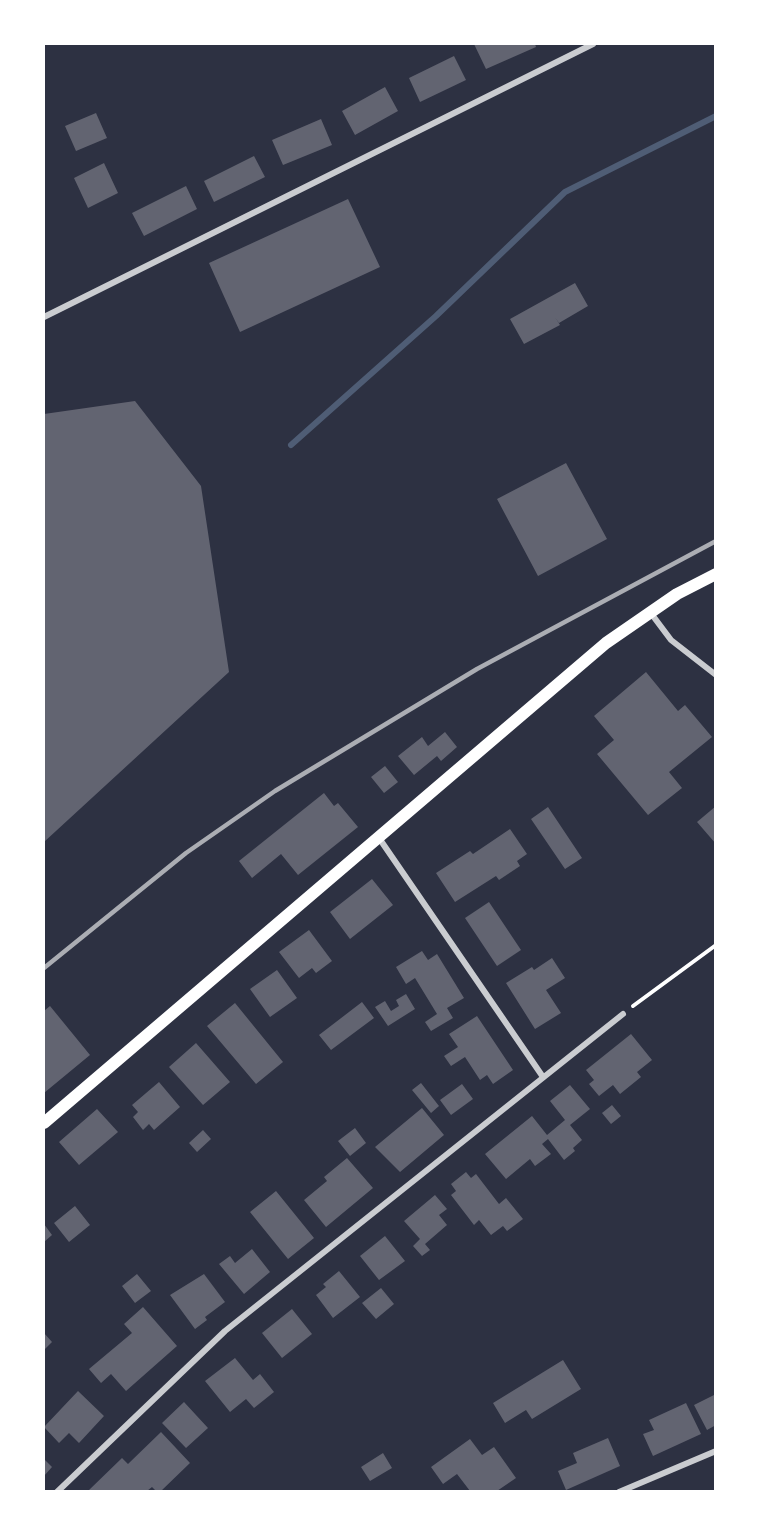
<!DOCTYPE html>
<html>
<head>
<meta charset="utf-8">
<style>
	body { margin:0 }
	#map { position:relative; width:759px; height:1535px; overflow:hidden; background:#2d3142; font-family:"Sofia Sans Condensed",sans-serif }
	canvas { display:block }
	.frame { position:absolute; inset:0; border:45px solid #fff; pointer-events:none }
</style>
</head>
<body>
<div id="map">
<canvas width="759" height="1535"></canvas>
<div class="frame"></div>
</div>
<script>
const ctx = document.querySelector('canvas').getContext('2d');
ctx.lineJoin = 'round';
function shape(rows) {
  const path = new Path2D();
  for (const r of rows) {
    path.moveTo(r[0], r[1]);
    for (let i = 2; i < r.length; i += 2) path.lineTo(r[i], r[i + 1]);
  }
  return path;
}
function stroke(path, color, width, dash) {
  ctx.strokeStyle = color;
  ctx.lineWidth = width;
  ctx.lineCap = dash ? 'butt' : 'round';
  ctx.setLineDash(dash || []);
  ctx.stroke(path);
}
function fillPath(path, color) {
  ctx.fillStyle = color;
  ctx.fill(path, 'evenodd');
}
const stream = shape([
	[291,445,436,316,565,192,716,116]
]);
const building = shape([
	[474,44,535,44,536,47,486,69],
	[454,56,466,80,420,102,409,78],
	[385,87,398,111,355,135,342,111],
	[96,113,107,138,76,151,65,126],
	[321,119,332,145,283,165,272,140],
	[254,156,265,177,214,202,204,181],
	[104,163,118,193,88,208,74,178],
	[186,186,197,209,144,236,132,213],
	[348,199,380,267,240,332,209,263],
	[575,283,588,306,559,323,555,317,560,325,524,344,510,319],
	[135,401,201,486,229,672,44,842,44,414],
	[566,463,607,539,538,576,497,499],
	[646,672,678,711,685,705,712,737,669,772,682,788,648,815,597,754,614,740,594,716],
	[445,732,457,747,441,761,437,756,414,775,398,756,422,737,428,746],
	[385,766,398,782,384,793,371,777],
	[324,793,334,806,338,803,358,827,298,875,281,854,252,878,239,861],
	[716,806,716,844,697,822],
	[548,807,582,858,565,869,531,819],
	[510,829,527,854,517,861,520,866,499,880,496,876,455,902,436,873,470,851,473,854],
	[372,879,393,905,350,939,330,912],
	[489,902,521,950,497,966,465,918],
	[309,930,332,961,316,973,312,968,299,978,279,952],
	[422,951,428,960,437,954,464,998,447,1008,453,1018,431,1031,425,1022,437,1014,415,978,406,984,396,967],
	[552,958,565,978,546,990,561,1013,535,1029,506,983,532,967,534,970],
	[277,970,297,998,270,1017,250,989],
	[406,994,415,1009,388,1026,375,1007,385,1001,391,1011,399,1006,396,1000],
	[362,1002,374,1018,331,1050,319,1035],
	[235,1003,283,1062,256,1084,207,1026],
	[50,1006,90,1055,44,1093,44,1011],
	[477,1016,513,1070,493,1084,487,1075,480,1080,465,1057,451,1066,444,1056,458,1047,449,1034],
	[631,1034,652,1060,637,1072,641,1077,620,1094,613,1085,599,1096,589,1084,594,1080,586,1070],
	[196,1043,230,1082,203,1105,169,1067],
	[159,1082,180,1107,154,1130,149,1124,143,1130,133,1117,138,1112,132,1105],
	[421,1083,439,1106,431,1113,412,1090],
	[462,1084,473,1099,451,1115,440,1100],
	[570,1085,590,1109,570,1125,582,1140,573,1148,575,1151,564,1160,548,1139,542,1144,551,1154,535,1166,530,1159,506,1179,485,1154,532,1116,547,1135,565,1120,550,1101],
	[612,1105,621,1116,611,1124,602,1113],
	[422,1108,444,1135,400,1172,375,1147],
	[97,1109,118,1132,79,1165,59,1142],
	[355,1128,366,1143,350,1156,338,1141],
	[203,1130,211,1139,197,1152,189,1143],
	[347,1158,373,1188,326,1227,304,1200,327,1181,324,1177],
	[466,1172,471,1178,476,1174,499,1204,506,1198,523,1219,507,1231,503,1226,491,1235,479,1220,474,1225,451,1195,456,1191,451,1184],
	[276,1191,314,1238,288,1259,250,1212],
	[435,1195,447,1209,439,1215,447,1225,425,1244,430,1250,422,1256,413,1246,420,1239,404,1221],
	[75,1206,90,1225,69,1242,54,1223],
	[44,1224,52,1235,44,1242],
	[385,1236,405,1261,379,1280,360,1256],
	[252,1249,270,1272,244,1294,219,1264,230,1256,235,1263],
	[339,1271,360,1297,333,1318,316,1295,326,1287,323,1284],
	[137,1274,151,1291,135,1303,122,1286],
	[204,1274,225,1302,205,1317,207,1320,195,1329,170,1295],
	[381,1288,394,1304,376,1319,362,1303],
	[143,1307,177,1346,126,1391,111,1374,101,1383,89,1369,132,1333,124,1324],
	[292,1309,312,1334,282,1358,262,1333],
	[44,1333,52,1342,44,1350],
	[235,1358,253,1380,260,1374,274,1392,254,1408,246,1399,230,1412,205,1381],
	[563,1360,581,1389,532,1419,526,1410,505,1423,493,1403],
	[78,1391,104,1416,79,1443,69,1433,59,1443,44,1427],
	[716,1394,716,1425,707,1430,694,1405],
	[184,1402,208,1428,186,1448,162,1423],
	[686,1403,701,1434,653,1456,643,1434,654,1430,649,1420],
	[161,1432,190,1463,161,1491,156,1491,152,1487,147,1491,88,1491,122,1458,128,1464],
	[608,1438,620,1466,566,1490,558,1471,577,1463,573,1453],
	[470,1439,482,1455,494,1447,516,1478,497,1491,470,1491,457,1474,443,1484,431,1467],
	[383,1453,392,1468,370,1481,361,1467],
	[44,1459,52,1467,44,1476]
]);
const path = shape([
	[633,1006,716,945]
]);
const minor = shape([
	[44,317,593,44],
	[650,612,671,640,716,675],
	[379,838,543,1077],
	[57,1492,225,1331,623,1014],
	[619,1492,716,1451]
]);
const secondary = shape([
	[44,1123,606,643,677,594,716,574]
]);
const rail = shape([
	[44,968,186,853,275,791,477,669,716,541]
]);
stroke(stream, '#4f5d75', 6);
fillPath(building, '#626471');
stroke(path, '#fff', 4);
stroke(minor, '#caccd0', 6);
stroke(secondary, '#fff', 12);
stroke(rail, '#abadb3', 4.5);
</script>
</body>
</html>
